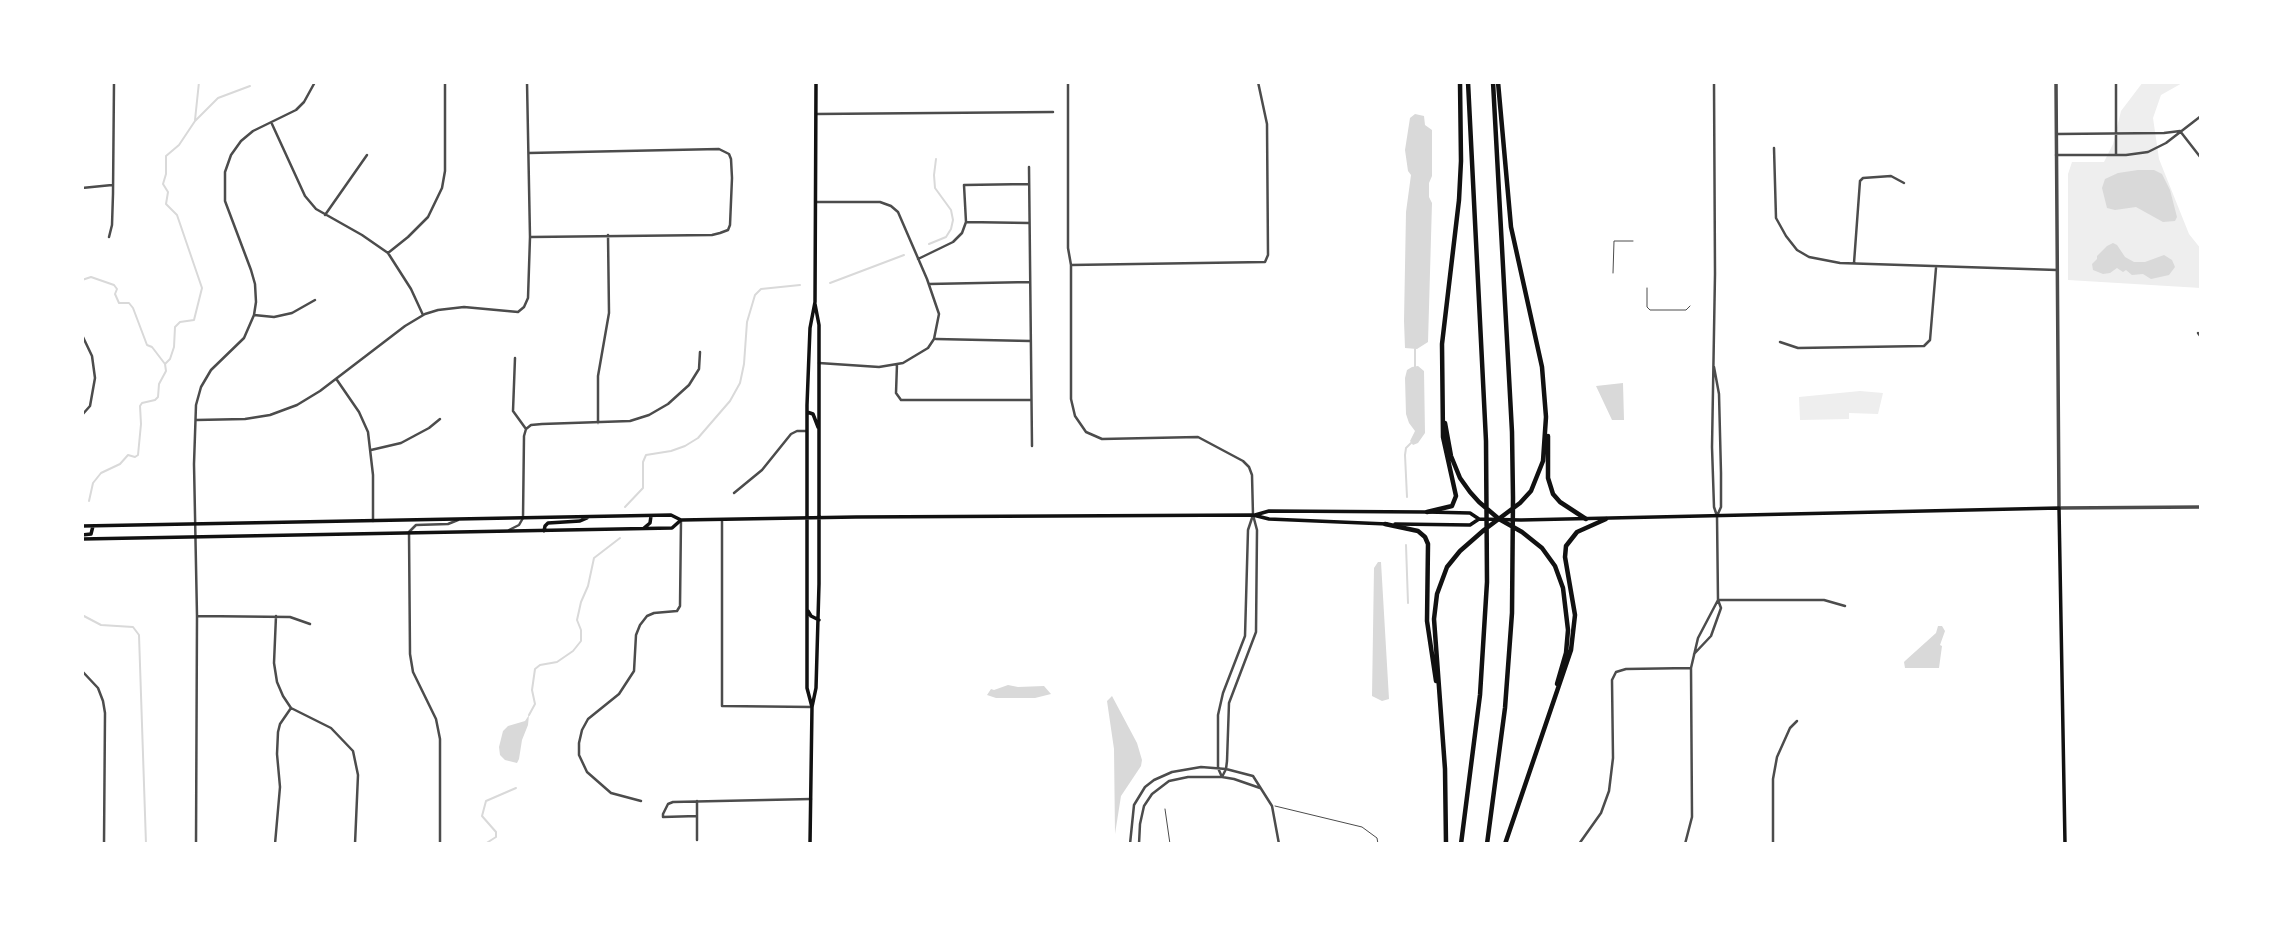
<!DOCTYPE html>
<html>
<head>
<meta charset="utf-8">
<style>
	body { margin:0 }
	#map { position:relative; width:2283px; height:926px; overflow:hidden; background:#fff; font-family:Arial,sans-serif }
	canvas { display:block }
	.frame { position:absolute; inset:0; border:84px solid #fff; pointer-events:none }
</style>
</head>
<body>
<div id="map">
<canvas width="2283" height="926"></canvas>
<div class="frame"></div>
</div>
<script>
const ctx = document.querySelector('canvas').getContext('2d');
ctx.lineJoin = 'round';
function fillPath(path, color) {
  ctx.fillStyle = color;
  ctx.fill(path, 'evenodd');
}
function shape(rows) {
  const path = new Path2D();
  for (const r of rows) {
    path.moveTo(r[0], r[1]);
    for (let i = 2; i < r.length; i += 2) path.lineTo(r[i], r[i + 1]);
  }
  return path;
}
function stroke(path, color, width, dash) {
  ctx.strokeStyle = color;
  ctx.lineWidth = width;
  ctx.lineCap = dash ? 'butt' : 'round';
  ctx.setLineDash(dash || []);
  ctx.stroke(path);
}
const green = shape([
	[2143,82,2184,82,2161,95,2153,118,2159,159,2189,234,2201,249,2201,288,2068,280,2068,174,2072,162,2104,162,2113,144,2121,111],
	[1860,391,1883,393,1878,414,1849,413,1849,419,1800,420,1799,397]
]);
const water = shape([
	[1415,114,1424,116,1425,125,1432,130,1432,176,1429,183,1429,197,1432,203,1428,342,1417,349,1405,348,1404,321,1406,212,1411,175,1408,171,1405,150,1410,118],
	[2138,170,2154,170,2162,174,2170,190,2177,217,2175,221,2163,222,2136,207,2115,210,2107,208,2102,188,2105,179,2118,173],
	[2113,243,2117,245,2125,257,2134,262,2145,262,2164,255,2172,260,2175,267,2169,275,2151,279,2143,274,2132,275,2126,270,2123,272,2117,268,2110,273,2103,274,2093,270,2092,264,2097,259,2097,256,2107,246],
	[1418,366,1424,371,1425,433,1418,443,1413,445,1410,441,1415,431,1409,423,1406,414,1405,378,1407,370,1412,367],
	[1623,383,1624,420,1612,420,1596,386],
	[1378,562,1381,562,1389,699,1382,701,1372,696,1374,568],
	[1938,626,1942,626,1945,631,1940,645,1942,646,1939,668,1905,668,1904,662,1906,660,1936,633],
	[1008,685,1018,687,1044,686,1051,694,1035,698,996,698,987,695,991,689,994,690],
	[1112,696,1137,743,1142,760,1141,766,1121,796,1115,834,1114,749,1107,701],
	[529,715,528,725,522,740,519,759,517,763,505,760,500,755,499,747,503,731,508,726,525,721]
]);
const stream = shape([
	[195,120,199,82],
	[929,244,946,237,951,229,953,220,951,210,935,188,934,175,936,159],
	[82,280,91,277,114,285,117,289,115,294,119,303,129,303,133,308,147,345,152,347,165,364,166,371,159,384,158,397,155,400,142,403,140,406,141,424,138,455,135,457,128,455,120,464,101,473,93,483,89,501],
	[830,283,904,255],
	[1415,349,1415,367],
	[165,364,170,359,174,347,175,327,180,322,194,320,202,288,177,215,166,204,168,192,163,184,166,174,166,156,179,145,195,121,218,98,250,86],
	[1407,497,1405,455,1406,448,1411,443],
	[625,507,643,488,643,462,646,455,671,451,685,446,698,438,730,401,740,383,744,364,747,322,755,295,761,289,800,285],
	[1406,545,1408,603],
	[82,615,101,625,133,627,139,635,146,844],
	[529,715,535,704,532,690,535,669,540,665,557,662,573,651,581,641,581,630,577,620,581,602,588,586,594,558,620,538],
	[485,844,496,837,496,832,482,816,486,801,516,788]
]);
const service = shape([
	[1613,273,1614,241,1633,241],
	[1647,288,1647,307,1650,310,1686,310,1690,306],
	[1275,806,1362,827,1377,838,1378,844],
	[1165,809,1170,844]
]);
const minor = shape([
	[1068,82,1068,248,1071,265,1071,399,1075,416,1086,432,1102,439,1198,437,1243,461,1249,467,1252,475,1253,515,1257,530,1256,632,1229,703,1227,761,1226,769,1222,777],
	[2116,82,2116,155],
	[816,114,1053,112],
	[272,124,305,196,316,209,362,235,388,253,411,289,423,315],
	[2180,131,2201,158],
	[2057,134,2164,133,2180,131],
	[1774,148,1776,218,1786,236,1797,250,1809,257,1840,263,2057,270],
	[529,153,719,149,729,154,731,159,732,178,730,225,728,230,720,233,712,235,531,237],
	[2056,155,2126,155,2148,152,2166,143,2201,116],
	[1029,167,1032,446],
	[82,188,112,185],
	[816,202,880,202,891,206,898,212,927,279,939,314,934,339,928,348,903,363,879,367,819,363],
	[325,215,367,155],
	[966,222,1029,223],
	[109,237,112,225,113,194,114,82],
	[388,253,408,237,428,217,442,188,445,171,445,82],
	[918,259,953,242,962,233,966,222,964,185,1029,184],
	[1854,263,1860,181,1863,178,1891,176,1904,183],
	[1071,265,1265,262,1268,255,1267,124,1258,82],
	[929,284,1030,282],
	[254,315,274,317,292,313,315,300],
	[2198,333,2201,337],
	[82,335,92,356,95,378,90,406,82,415],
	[936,339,1030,341],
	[1780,342,1798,348,1924,346,1930,340,1936,268],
	[515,358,513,411,526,429],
	[897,364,896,393,901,400,1031,400],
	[1714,367,1719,394,1721,473,1721,507,1717,516],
	[337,380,359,412,368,432,373,475,373,521],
	[196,420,245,419,270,415,297,405,320,391,405,326,425,314,438,310,464,307,518,312,524,307,528,298,530,237,527,82],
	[598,423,598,376,609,313,608,235],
	[526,429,531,425,542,424,630,421,649,415,668,404,689,385,699,369,700,352],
	[371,450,401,443,429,428,440,419],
	[734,493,762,470,791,434,797,431,806,431],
	[722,520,722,706,812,707],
	[509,530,519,525,523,518,524,436,526,429],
	[1718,600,1824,600,1845,606],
	[197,616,290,617,310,624],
	[276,616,274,663,277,682,283,696,291,708,331,728,353,751,358,775,355,844],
	[1694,654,1711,636,1721,608,1718,600,1717,516,1714,507,1712,447,1715,274,1714,82],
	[82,671,98,688,103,701,105,713,104,844],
	[1222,777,1218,768,1218,715,1223,693,1245,636,1248,530,1253,515],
	[641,801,611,793,587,772,579,755,579,743,582,730,588,719,619,694,634,671,636,635,640,625,647,616,654,613,677,611,680,606,681,520],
	[697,801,697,840],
	[697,816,663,817,663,814,668,804,673,802,811,799],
	[196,844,197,616,194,464,196,405,201,387,211,370,244,338,254,315,256,302,255,284,251,270,225,201,225,172,231,155,241,141,253,131,296,110,304,102,315,82],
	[275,844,280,787,277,754,278,732,280,724,291,708],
	[440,844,440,739,436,719,413,672,410,654,409,532,416,525,448,524,458,520],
	[1130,844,1134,805,1145,787,1154,780,1172,772,1201,767,1226,769,1253,776,1272,806,1279,844],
	[1139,844,1140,824,1144,806,1152,794,1169,781,1188,777,1222,777,1234,779,1260,788],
	[1579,844,1601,813,1609,791,1613,758,1612,680,1616,672,1626,669,1691,668],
	[1685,844,1692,817,1691,668,1698,638,1718,600],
	[1773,844,1773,779,1777,757,1790,728,1797,721]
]);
const tertiary = shape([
	[2056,82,2059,508,2201,507]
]);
const secondary = shape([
	[807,412,813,414,818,427],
	[1255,515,1269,511,1427,512,1470,513,1479,519,1521,520,2059,508,2065,844],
	[1395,524,1470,525,1479,519],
	[82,526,671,515,681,520,856,517,1253,515,1269,519,1387,524],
	[644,528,650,523,651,516],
	[544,531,545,526,548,523,580,521,587,518],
	[82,535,91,534,93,526],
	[82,539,672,528,681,520],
	[808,611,811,616,819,620],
	[812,707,807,688,807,405,810,328,815,302,816,82],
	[810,844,812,707,816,688,819,584,819,325,815,304]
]);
const motorway = shape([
	[1498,82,1511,227,1542,367,1546,417],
	[1445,423,1451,456,1460,478,1470,492,1479,502,1499,519,1522,532,1542,548,1555,566,1563,588,1568,630,1566,653,1557,684],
	[1548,436,1548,478,1553,494,1560,502,1586,519],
	[1427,512,1452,506,1456,496,1443,437,1442,344,1459,200,1461,161,1460,82],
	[1385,524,1418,531,1425,537,1428,544,1427,621,1436,681],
	[1446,844,1445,769,1434,619,1437,594,1447,567,1460,551,1484,530,1520,503,1531,491,1543,461,1546,417],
	[1461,844,1480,695,1487,582,1486,441,1468,82],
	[1487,844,1505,708,1512,613,1513,498,1512,432,1493,82],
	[1505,844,1571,650,1575,615,1565,557,1566,546,1577,532,1606,519]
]);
fillPath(green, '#eee');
fillPath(water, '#d9d9d9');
stroke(stream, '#d9d9d9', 2);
stroke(service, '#4c4c4c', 1);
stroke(minor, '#4c4c4c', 2.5);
stroke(tertiary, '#4c4c4c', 3.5);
stroke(secondary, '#111', 3.5);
stroke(motorway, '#111', 4.5);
</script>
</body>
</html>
